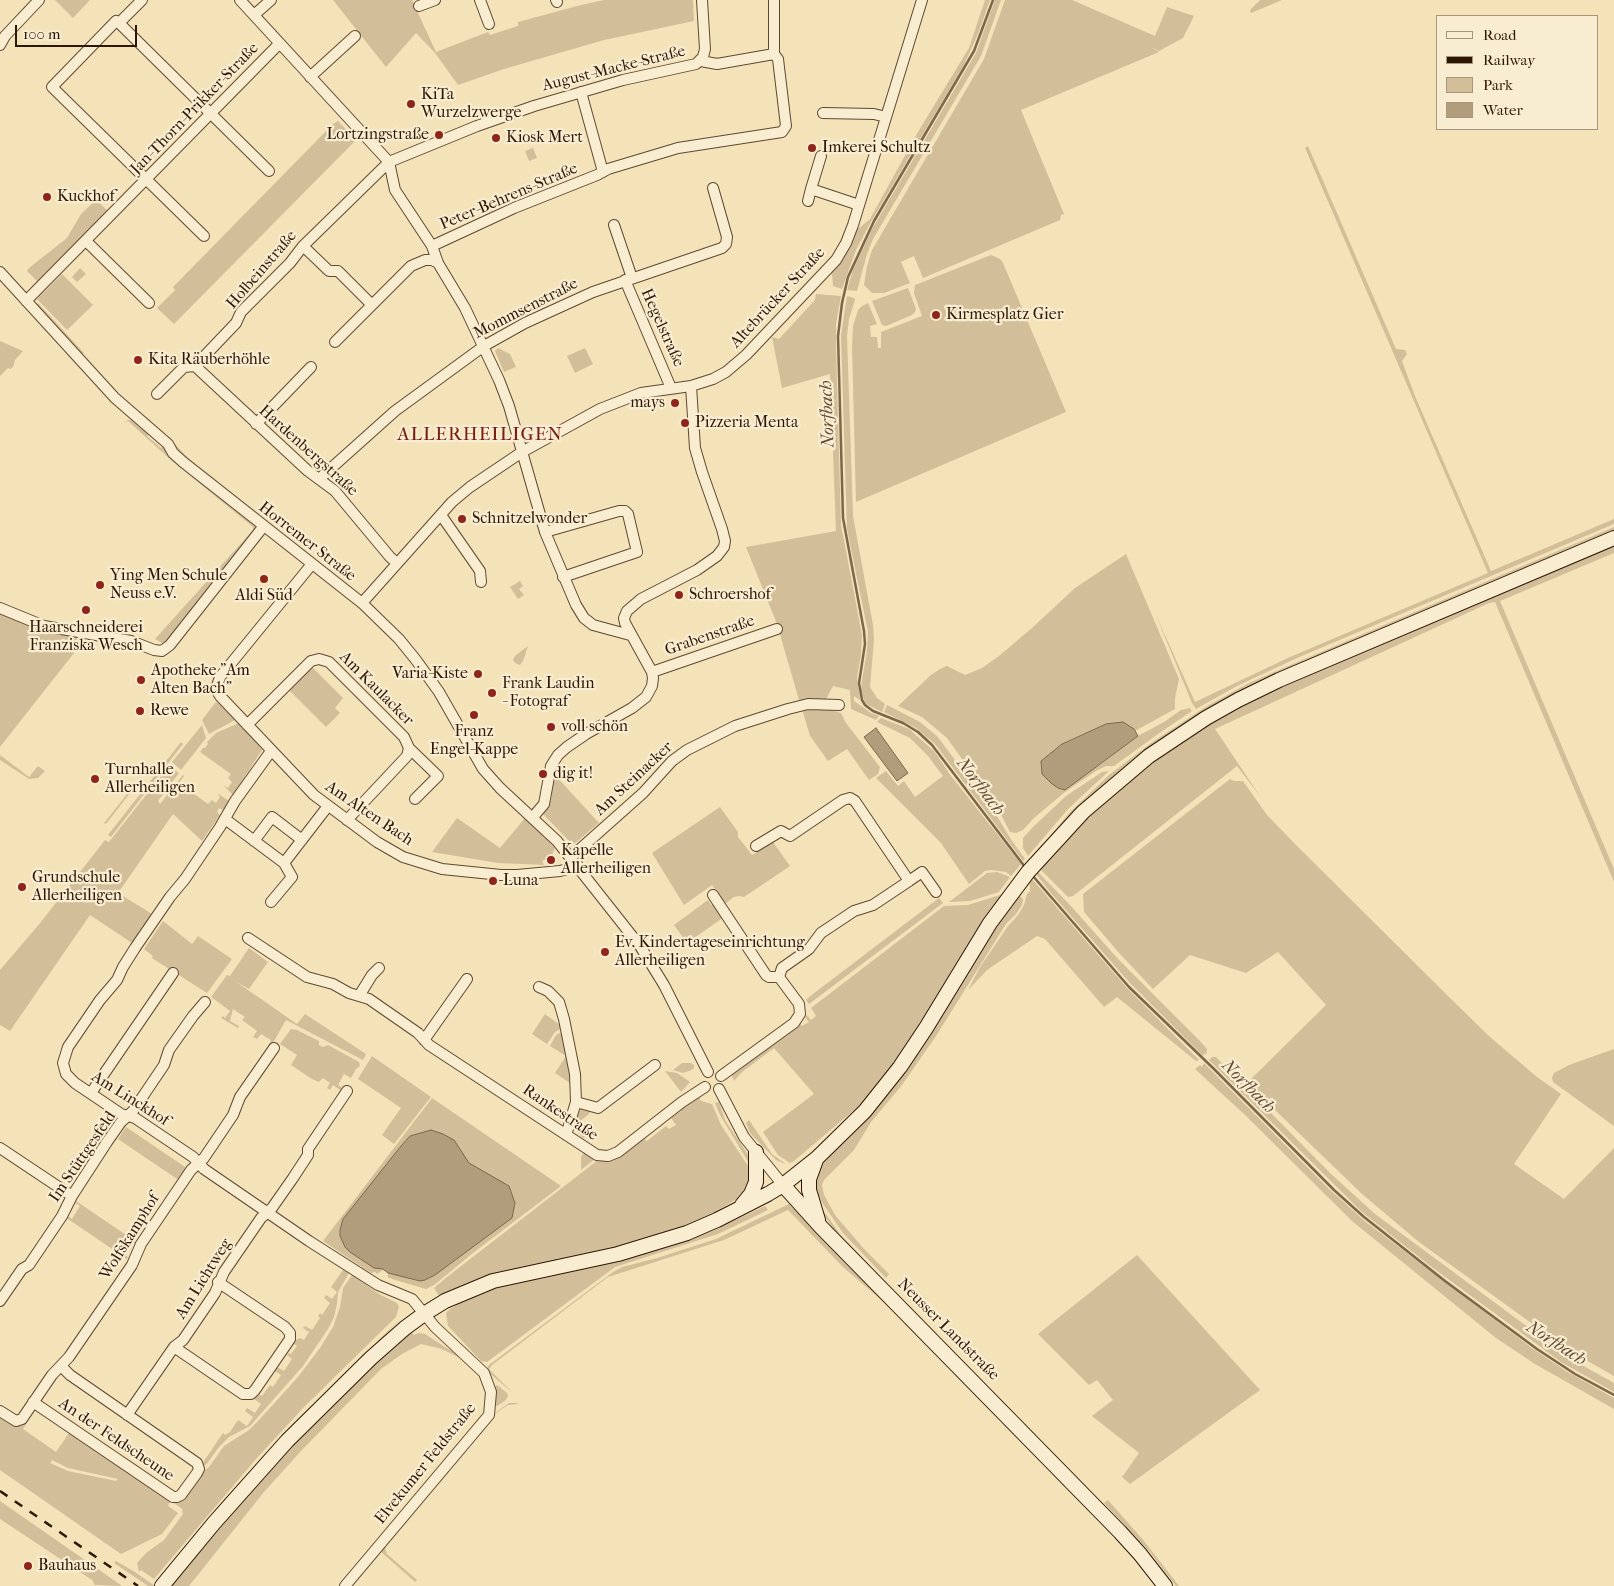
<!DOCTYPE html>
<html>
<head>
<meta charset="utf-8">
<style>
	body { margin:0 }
	#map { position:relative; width:1614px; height:1586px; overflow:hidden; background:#f4e2b8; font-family:"IM FELL French Canon",serif }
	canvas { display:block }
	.legend { position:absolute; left:1436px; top:15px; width:162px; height:115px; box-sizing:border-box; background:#f8ecd1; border:1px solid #a7967f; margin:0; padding:6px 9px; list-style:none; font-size:15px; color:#2e1605 }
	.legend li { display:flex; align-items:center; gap:10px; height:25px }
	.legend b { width:25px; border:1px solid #a7967f }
	.scale { position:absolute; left:15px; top:25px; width:122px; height:22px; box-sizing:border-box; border:2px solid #2e1605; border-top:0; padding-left:6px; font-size:15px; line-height:18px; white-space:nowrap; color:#2e1605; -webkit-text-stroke:4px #f8ecd1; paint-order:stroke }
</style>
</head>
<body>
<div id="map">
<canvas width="1614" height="1586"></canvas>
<ul class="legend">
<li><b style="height:6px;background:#f8ecd1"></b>Road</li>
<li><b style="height:6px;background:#2e1605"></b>Railway</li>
<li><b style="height:14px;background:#d2bf9a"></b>Park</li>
<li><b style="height:14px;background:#b19d7b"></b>Water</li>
</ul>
<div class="scale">100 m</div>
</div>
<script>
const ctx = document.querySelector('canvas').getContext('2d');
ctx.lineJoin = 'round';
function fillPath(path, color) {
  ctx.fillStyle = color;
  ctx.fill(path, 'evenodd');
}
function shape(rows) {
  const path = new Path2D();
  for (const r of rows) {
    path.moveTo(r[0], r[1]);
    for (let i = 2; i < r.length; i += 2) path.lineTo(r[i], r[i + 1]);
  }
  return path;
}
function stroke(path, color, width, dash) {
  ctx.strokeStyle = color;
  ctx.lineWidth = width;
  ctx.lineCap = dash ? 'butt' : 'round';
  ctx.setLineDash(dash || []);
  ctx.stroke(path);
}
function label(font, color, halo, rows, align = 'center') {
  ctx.font = font + ' "IM FELL French Canon",serif';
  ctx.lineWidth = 4.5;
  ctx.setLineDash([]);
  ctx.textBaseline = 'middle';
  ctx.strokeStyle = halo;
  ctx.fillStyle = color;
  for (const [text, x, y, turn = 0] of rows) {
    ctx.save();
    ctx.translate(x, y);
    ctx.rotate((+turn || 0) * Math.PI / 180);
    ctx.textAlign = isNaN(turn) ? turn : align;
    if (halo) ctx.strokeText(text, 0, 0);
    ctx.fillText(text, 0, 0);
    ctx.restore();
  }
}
const green = shape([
	[55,0,90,0,73,18],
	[333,0,412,0,436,52,488,32,490,35,518,26,518,22,581,5,604,0,693,0,694,21,604,40,504,69,458,85,435,53,416,33,386,67],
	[985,0,990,0,978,34,964,65,872,220,856,250,842,289,833,286,832,274,853,233,870,219,918,132,969,48],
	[995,0,1001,0,981,56,873,239,867,254,857,291,847,290,853,270,872,229,976,53],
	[1005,0,1072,0,1155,36,1167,7,1194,16,1183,38,1159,51,1151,47,1159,52,1021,110,1064,214,1061,215,1060,220,923,278,914,256,901,262,910,283,884,293,872,293,864,285,867,266,872,250,984,59],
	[1260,0,1282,0,1251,13,1250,10],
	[338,121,356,140,174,324,157,308,175,290,173,287,333,124],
	[1308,146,1396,349,1405,350,1407,354,1402,361,1415,396,1491,571,1614,519,1614,524,1297,658,1237,686,1196,709,1192,703,1155,613,1195,702,1290,657,1488,573,1305,148],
	[533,148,537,158,529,161,525,151],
	[96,200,107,210,106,213,41,280,30,288,37,281,27,271,29,268,67,238,81,214],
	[991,255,1000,259,1003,263,1066,412,856,502,852,346,853,326,858,310,862,306,868,303,877,324,870,326,871,337,877,337,878,348,881,348,881,332,922,316,914,293,915,285],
	[80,268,86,274,77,282,72,277],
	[62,274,93,305,67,330,37,299],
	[908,288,916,309,915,312,912,315,886,326,882,325,872,301],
	[816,294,841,296,836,324,836,348,841,525,862,635,861,655,857,677,860,700,854,696,854,701,871,713,879,716,876,720,851,709,850,690,833,686,826,699,799,700,777,624,746,547,836,531,830,374,782,388,772,337,779,339,815,300],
	[847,296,854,298,855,300,849,319,847,336,853,516,873,625,874,640,870,687,877,698,885,704,882,712,868,705,865,702,861,691,862,680,867,651,868,632,847,529,841,335],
	[38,303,84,353,83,354,37,305],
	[0,341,23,351,15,360,13,367,10,369,8,368,0,376],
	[498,348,510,354,516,367,504,372,495,351],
	[585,348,593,364,575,373,567,356],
	[128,420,131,420,139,427,146,428,151,432,147,436,161,448,164,445,169,455,252,523,255,527,255,530,172,635,166,642,162,643,155,639,253,530,253,527,172,461,128,421,124,423],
	[174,443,187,457,259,514,258,516,178,452],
	[1614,527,1614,532,1316,658,1139,756,1083,803,1043,845,1070,812,1109,775,1151,743,1207,706,1249,683,1288,666],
	[1614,544,1614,553,1500,601,1614,869,1614,882,1495,602,1489,603,1215,729,1260,796,1237,766,1073,896,1068,897,1040,869,1065,838,1114,791,1184,738,1261,694],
	[1126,554,1179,679,1175,698,1175,709,1135,731,1106,724,1074,738,1062,744,1041,761,1042,774,1051,783,1058,788,1065,790,1138,736,1164,722,1181,710,1190,708,1192,711,1158,734,1114,766,1106,766,1096,771,1065,792,1034,818,1023,830,1016,833,1010,832,999,811,947,738,922,717,898,706,931,675,940,669,947,666,965,675,982,668,999,656,1032,628,1075,588],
	[520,581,523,586,519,589,524,595,518,599,510,587],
	[0,614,45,631,85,639,0,747],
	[528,646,523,661,520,665,515,663,513,659,516,655],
	[312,667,343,698,335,708,340,713,326,727,289,690],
	[217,702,235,720,209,734,202,720,215,703],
	[887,705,920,722,937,736,995,813,1012,841,1025,859,1023,861,935,744,916,728,884,712],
	[824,708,841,713,846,723,880,767,878,774,869,780,847,749,828,761,810,736,802,709],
	[881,718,909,729,934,751,951,776,1021,864,1011,876,1006,872,991,870,985,871,969,884,941,843,876,778,886,771,898,786,904,781,915,797,943,776,928,756,910,738,877,722],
	[239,723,257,743,262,750,233,795,223,785,228,788,232,782,228,778,231,774,200,752,203,748,205,748,208,744,207,742,216,733],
	[202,725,206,738,181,770,172,762],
	[181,742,183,744,111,837,108,835],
	[0,755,29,777,38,766,45,771,38,778,29,779,0,760],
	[169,766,179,773,158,801,160,804,183,775,184,776,179,783,208,804,212,800,216,803,220,797,217,793,229,801,223,810,219,808,217,812,220,815,202,841,173,814,118,893,152,914,132,943,90,915,10,1031,0,1025,0,970,41,922,105,840,109,842],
	[1109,771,1068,809,1028,856,1023,848,1023,838,1033,827,1066,796,1102,772],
	[554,774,599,823,574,844,572,844,543,814,551,800],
	[140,778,141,779,106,824,104,823],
	[1230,779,1234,781,1243,781,1267,815,1295,844,1447,995,1490,1037,1537,1077,1561,1094,1514,1164,1564,1199,1614,1148,1614,1376,1570,1351,1419,1242,1362,1194,1247,1083,1326,1005,1278,952,1246,973,1190,955,1153,989,1120,954,1084,912,1083,894],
	[720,807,738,832,738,837,752,855,773,842,790,866,744,897,739,896,734,897,725,904,712,885,684,905,652,853],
	[457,818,500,848,525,818,555,848,551,857,542,861,544,865,498,863,432,852],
	[997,872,1010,877,999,892,970,901,949,902,987,873],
	[1038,872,1070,905,1119,960,1200,1041,1207,1049,1206,1055,1204,1053,1203,1056,1128,981,1050,892,1036,874],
	[1032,879,1127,988,1199,1060,1196,1061,1117,997,1104,1007,1045,939,1037,936,987,970,968,990,980,967,1008,926,1018,915,1024,905,1027,894,1030,891,1030,885,1028,883],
	[1003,894,904,1053,866,1100,794,1161,790,1163,778,1155,763,1132,814,1094,774,1048,742,1072,734,1081,731,1073,734,1071,735,1073,746,1065,745,1063,747,1061,748,1063,775,1043,799,1022,802,1026,809,1022,805,1017,807,1015,811,1020,816,1016,811,1008,944,906,968,905],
	[1019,895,1023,899,1022,905,1016,914,1006,924,936,1036,902,1085,871,1122,854,1150,824,1180,822,1185,824,1195,835,1215,864,1249,889,1274,886,1278,843,1233,823,1204,812,1184,819,1168,872,1111,997,923],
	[939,898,943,903,809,1004,806,1000,809,997],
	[708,900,711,905,714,903,724,917,687,943,674,925],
	[163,921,192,944,198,936,232,959,207,993,152,958,153,956,144,949],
	[249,948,268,962,249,989,235,981,297,1024,305,1014,366,1054,363,1060,286,1020,270,1048,268,1046,271,1040,261,1034,257,1039,253,1037,257,1031,242,1020,245,1017,233,1009,230,1021,239,1026,238,1028,221,1018,223,1016,225,1018,230,1011,211,997,227,975,230,976],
	[545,1014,560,1025,561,1029,555,1032,547,1044,532,1034],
	[291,1029,297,1030,319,1041,319,1045,323,1047,328,1045,359,1062,360,1066,356,1069,351,1078,344,1074,338,1085,344,1089,339,1097,337,1096,340,1090,333,1085,330,1090,327,1088,330,1083,323,1078,319,1082,312,1079,291,1065,297,1055,280,1044],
	[562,1032,571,1080,570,1083,555,1073,566,1056,550,1046,556,1035],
	[1614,1049,1614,1126,1553,1082,1552,1078,1554,1073,1569,1065],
	[372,1056,431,1097,394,1144,382,1135,401,1108,358,1079],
	[1212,1057,1216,1057,1330,1173,1375,1214,1571,1359,1614,1383,1614,1392,1561,1362,1429,1265,1362,1212,1228,1079,1209,1060],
	[682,1063,691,1063,694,1065,694,1068,692,1070,683,1073,673,1070],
	[1204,1063,1329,1189,1366,1222,1532,1348,1566,1371,1614,1398,1614,1409,1535,1364,1496,1338,1352,1221,1244,1114,1195,1069,1200,1065,1202,1067],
	[665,1071,677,1073,690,1082,681,1092],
	[699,1097,701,1101,712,1104,721,1125,748,1166,752,1182,740,1197,712,1214,688,1226,646,1241,488,1276,439,1296,434,1288,447,1277,598,1160,611,1160,643,1138,647,1141,666,1126,669,1129,676,1125,671,1118,681,1111,680,1109],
	[432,1098,561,1186,473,1253,434,1285,426,1289,392,1279,391,1278,388,1278,388,1273,383,1270,377,1274,375,1272,371,1273,323,1241],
	[719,1102,725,1120,749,1156,750,1165,720,1115,715,1103],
	[584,1109,590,1111,589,1114,579,1122,588,1135,583,1138,577,1132,576,1124,579,1111],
	[749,1120,772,1154,786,1164,776,1160,750,1133,746,1123],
	[126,1127,188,1169,180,1181,118,1139],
	[584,1152,595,1159,581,1170,581,1157],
	[76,1201,138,1243,137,1245,132,1242,124,1254,128,1257,127,1259,65,1217,66,1215,72,1219,80,1206,75,1203],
	[789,1204,845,1262,891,1303,1115,1533,1160,1586,1156,1586,1135,1558,887,1305,843,1267,788,1210,724,1240,608,1277,492,1365,489,1369,513,1393,486,1370,489,1365,613,1272,622,1267,657,1258,716,1239],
	[816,1204,820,1206,840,1234,909,1307,908,1308,836,1233],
	[765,1206,768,1210,718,1234,615,1267,487,1362,481,1361,448,1326,446,1313,450,1309,457,1305,457,1303,487,1290,678,1243,712,1231],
	[1137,1255,1260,1390,1130,1484,1122,1477,1139,1453,1092,1416,1113,1400,1097,1380,1089,1385,1038,1334],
	[343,1270,349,1273,338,1292,337,1304,334,1317,328,1329,303,1366,250,1426,229,1437,219,1447,206,1465,202,1464,223,1433,225,1435,230,1432,238,1420,247,1426,253,1417,245,1411,247,1408,255,1413,261,1404,254,1399,258,1394,262,1396,270,1385,273,1387,281,1375,273,1370,275,1366,284,1371,292,1359,287,1355,289,1353,291,1354,297,1346,291,1342,300,1338,304,1340,309,1332,303,1328,305,1326,312,1330,320,1318,318,1316,320,1313,322,1315,330,1303,324,1298,326,1295,332,1299,337,1292,331,1287],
	[352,1275,379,1294,397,1303,399,1307,396,1317,305,1406,256,1459,154,1579,141,1570,139,1572,137,1563,146,1553,164,1540,183,1514,182,1509,174,1503,174,1502,201,1473,209,1467,224,1446,249,1430,259,1420,298,1377,320,1348,333,1327,340,1307,343,1288],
	[400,1319,163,1576,161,1575,226,1497,275,1443],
	[411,1332,414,1335,419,1333,425,1334,459,1356,462,1359,442,1349,421,1344,402,1354,381,1369,301,1451,264,1492,189,1586,167,1586,228,1513,347,1387],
	[497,1385,507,1393,508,1396,506,1400,497,1406,494,1404,494,1388],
	[509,1403,516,1403,519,1404,508,1405,496,1413,387,1543,385,1549,387,1554,417,1580,415,1582,379,1550,492,1415],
	[0,1414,24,1421,27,1423,23,1429,56,1452,69,1433,170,1501,168,1506,178,1513,162,1534,121,1554,0,1470],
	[52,1460,68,1468,118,1479,116,1481,68,1471,50,1463],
	[1108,1500,1144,1541,1179,1586,1176,1586,1150,1552,1104,1503],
	[0,1501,115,1581,122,1586,95,1585,92,1580,0,1519],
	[116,1561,135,1572,155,1586,148,1586,114,1563]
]);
const water = shape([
	[1123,722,1134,729,1138,736,1065,790,1058,788,1051,783,1042,774,1041,761,1062,744,1106,724,1123,722],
	[876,728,908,773,897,781,864,737,876,728],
	[431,1130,443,1134,454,1140,469,1163,509,1186,515,1203,512,1218,435,1275,425,1280,420,1281,388,1273,383,1269,374,1268,350,1252,345,1247,340,1236,340,1230,343,1219,401,1146,410,1136,431,1130]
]);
const stream = shape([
	[993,0,974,51,874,221,848,277,842,303,838,336,843,518,864,631,865,644,859,683,862,700,865,705,873,711,903,723,918,732,932,745,1025,867],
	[1032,875,1129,987,1214,1069,1334,1190,1364,1217,1445,1281,1537,1349,1575,1374,1614,1395]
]);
const minor = shape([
	[142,0,119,23,116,21,52,87,204,236],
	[240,0,389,162],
	[480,0,489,24],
	[556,0,557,2],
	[419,6,435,0],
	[254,15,271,0],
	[119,23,269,171],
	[0,45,5,36,39,0],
	[701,61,717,64,774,54],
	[310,77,355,36],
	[581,92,603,172],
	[823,113,874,114,886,117],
	[821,156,811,189,859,205],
	[389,162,395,190,432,246,438,263,465,308,499,380,509,406,545,532,576,605,584,618,593,625,630,635],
	[808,201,811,189],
	[614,225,632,278],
	[86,241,149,303],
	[303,246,329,271,338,271,372,305],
	[432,246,514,208,597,175,608,169,678,148,782,132,786,126,778,59,774,54,774,0],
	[0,272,115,398,168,444,173,453,183,462,362,603,399,639,416,660,439,692,483,769,500,788,557,841,640,946,664,985,708,1072],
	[625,280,671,388],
	[26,301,279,44],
	[335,342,411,266,425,260,432,260,438,263],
	[195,366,308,471,335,491,390,557,397,563],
	[157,394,184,367,195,366,236,323,241,312,290,263,303,246,389,162,477,126,534,106,623,80,696,64,703,57,705,49,702,0],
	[256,424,311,367],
	[319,479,395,411,484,346,525,323,593,292,722,248,726,244,727,237,713,188],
	[441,515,480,571,481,582],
	[545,532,619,511,625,511,628,514,637,552,563,577],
	[312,564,220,677,217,686,217,691,220,696,314,795,377,842,403,857,442,869,501,875,517,875,560,871,571,868,577,864],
	[362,603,452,502,470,487,522,452,600,409,641,393,691,386,713,379,726,372,746,355,836,260,846,243,853,225,922,0],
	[0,608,44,626,131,641,154,650,162,651,170,645,263,527],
	[652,672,777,629],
	[247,725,311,661,319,659,329,662,404,737,409,748,407,756,347,820],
	[409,748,438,776,415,799],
	[271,751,235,801,220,827,185,879,170,897,135,948,123,967,117,980,100,1000,68,1047,63,1063,66,1074,75,1083,121,1114,135,1118,141,1122,193,1157,204,1169,309,1241,378,1285,412,1299,435,1327,484,1373,491,1392,489,1415,345,1586],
	[533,817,544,804,551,766,558,755,567,747,586,734,632,708,646,697,652,686,653,678,652,672,625,623,624,618,627,611,641,599,697,570,717,556,724,547,725,541,722,529,702,472,695,448,691,386],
	[225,819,284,863,328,806],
	[254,841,272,817,302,840],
	[756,846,781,831,790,836,843,800,850,798,855,801,909,881,873,905,854,911,821,933,809,949,782,968,779,977],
	[571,857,643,793,672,761,687,750,735,726,788,709,808,704,839,705],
	[909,881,922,872,936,892],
	[713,895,766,975,769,977,779,977,799,1004,800,1014,794,1023,721,1076],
	[271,902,292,877,284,863],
	[248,938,307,977,333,984,349,993,369,999,418,1033,429,1045,597,1155,608,1156,618,1152,682,1102,705,1087],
	[539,987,548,991,559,1002,564,1019,575,1074,576,1102,566,1135],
	[359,996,372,975,379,968],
	[424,1040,467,979],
	[719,1089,744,1137,783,1185],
	[91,1093,173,973],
	[576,1102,598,1108,655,1065],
	[0,1148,72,1196],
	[0,1301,22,1269,29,1265,62,1216,72,1196,107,1142,121,1122,133,1111,164,1065,169,1050,193,1016,205,1002],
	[174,1347,243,1394,251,1394,255,1390,290,1339,290,1333,285,1327,218,1282],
	[33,1402,173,1497,177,1497,181,1495,197,1473,199,1469,197,1463,70,1375,62,1367],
	[0,1411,16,1421,22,1419,52,1375,69,1357,132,1265,141,1244,191,1170,204,1158,233,1115,240,1097,274,1048],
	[127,1415,174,1347,183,1340,215,1293,224,1272,261,1218,272,1208,293,1178,308,1155,308,1149,347,1091]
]);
const secondary = shape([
	[816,1160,809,1179,809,1190,818,1220],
	[783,1185,820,1226,1120,1532,1140,1554,1165,1586],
	[742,1205,751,1194,756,1182,756,1152],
	[162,1586,214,1523,287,1441,371,1358,405,1328,424,1314,445,1301,493,1281,618,1254,687,1233,717,1220,768,1194,783,1185,817,1158,865,1111,900,1067,926,1028,990,923,1028,872,1083,812,1149,756,1206,718,1238,700,1279,680,1614,538]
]);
const rail = shape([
	[0,1491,138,1586]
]);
const markers = [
	[411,104,5,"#8f2418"],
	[439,135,5,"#8f2418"],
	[496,138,5,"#8f2418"],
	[812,148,5,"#8f2418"],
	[47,197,5,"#8f2418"],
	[936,315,5,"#8f2418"],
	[138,360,5,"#8f2418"],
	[675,403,5,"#8f2418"],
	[685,423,5,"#8f2418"],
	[462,519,5,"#8f2418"],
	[264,579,5,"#8f2418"],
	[100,585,5,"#8f2418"],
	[679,595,5,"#8f2418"],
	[86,610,5,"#8f2418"],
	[478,674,5,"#8f2418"],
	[141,680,5,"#8f2418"],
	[492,693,5,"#8f2418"],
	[140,711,5,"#8f2418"],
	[474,715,5,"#8f2418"],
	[551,727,5,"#8f2418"],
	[543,774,5,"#8f2418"],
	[95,779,5,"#8f2418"],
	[551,860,5,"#8f2418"],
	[493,881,5,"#8f2418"],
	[22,887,5,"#8f2418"],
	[605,952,5,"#8f2418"],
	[28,1566,5,"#8f2418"]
];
const streetNames = [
	["August-Macke-Straße",614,69,-14],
	["Jan-Thorn-Prikker-Straße",195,109,-46],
	["Peter-Behrens-Straße",509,197,-23],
	["Holbeinstraße",262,270,-49],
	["Altebrücker Straße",778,298,-47],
	["Mommsenstraße",526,309,-27],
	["Hegelstraße",662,328,66],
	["Hardenbergstraße",308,451,42],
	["Horremer Straße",307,542,38],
	["Grabenstraße",710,636,-19],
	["Am Kaulacker",376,689,45],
	["Am Steinacker",634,779,-43],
	["Am Alten Bach",369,814,34],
	["Am Linckhof",130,1099,32],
	["Rankestraße",560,1113,34],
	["Im Stüttgesfeld",83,1157,-56],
	["Wolfskamphof",130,1237,-58],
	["Am Lichtweg",204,1279,-58],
	["Neusser Landstraße",948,1330,45],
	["An der Feldscheune",116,1440,34],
	["Elvekumer Feldstraße",426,1464,-51]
];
const poiNames = [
	["KiTa",421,95],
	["Wurzelzwerge",421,113],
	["Lortzingstraße",429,135,"right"],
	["Kiosk Mert",506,138],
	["Imkerei Schultz",822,148],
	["Kuckhof",57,197],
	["Kirmesplatz Gier",946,315],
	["Kita Räuberhöhle",148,360],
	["mays",665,403,"right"],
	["Pizzeria Menta",695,423],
	["Schnitzelwonder",472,519],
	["Ying Men Schule",110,576],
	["Neuss e.V.",110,594],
	["Schroershof",689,595],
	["Aldi Süd",264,596,"center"],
	["Haarschneiderei",86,628,"center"],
	["Franziska Wesch",86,646,"center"],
	["Apotheke \"Am",151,671],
	["Alten Bach\"",151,689],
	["Varia-Kiste",468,674,"right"],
	["Frank Laudin",502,684],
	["- Fotograf",502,702],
	["Rewe",150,711],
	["voll schön",561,727],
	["Franz",474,732,"center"],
	["Engel-Kappe",474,750,"center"],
	["Turnhalle",105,770],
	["Allerheiligen",105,788],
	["dig it!",553,774],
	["Kapelle",561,851],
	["Allerheiligen",561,869],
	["Grundschule",32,878],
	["Allerheiligen",32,896],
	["Luna",503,881],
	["Ev. Kindertageseinrichtung",615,943],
	["Allerheiligen",615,961],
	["Bauhaus",38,1566]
];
const waterNames = [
	["Norfbach",828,414,-92],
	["Norfbach",980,787,53],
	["Norfbach",1248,1087,45],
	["Norfbach",1556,1344,33]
];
const quarterNames = [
	["ALLERHEILIGEN",480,435]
];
fillPath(green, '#d2bf9a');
fillPath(water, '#b19d7b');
stroke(water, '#7d674c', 1);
stroke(stream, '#7d674c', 2.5);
stroke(minor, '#604932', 12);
stroke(secondary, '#2e1605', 16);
stroke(minor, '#f8ecd1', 10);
stroke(secondary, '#f8ecd1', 14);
stroke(rail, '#2e1605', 2.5, [9, 9]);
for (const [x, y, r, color] of markers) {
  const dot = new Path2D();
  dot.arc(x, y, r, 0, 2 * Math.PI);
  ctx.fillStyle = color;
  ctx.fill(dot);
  stroke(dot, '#f8ecd1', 2);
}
label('16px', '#2e1605', '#f8ecd1', streetNames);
label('16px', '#2e1605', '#f8ecd1', poiNames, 'left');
label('italic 18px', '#624c34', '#f8ecd1', waterNames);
ctx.letterSpacing = '1px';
label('19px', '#7a1f14', '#f8ecd1', quarterNames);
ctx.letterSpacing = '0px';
</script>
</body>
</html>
